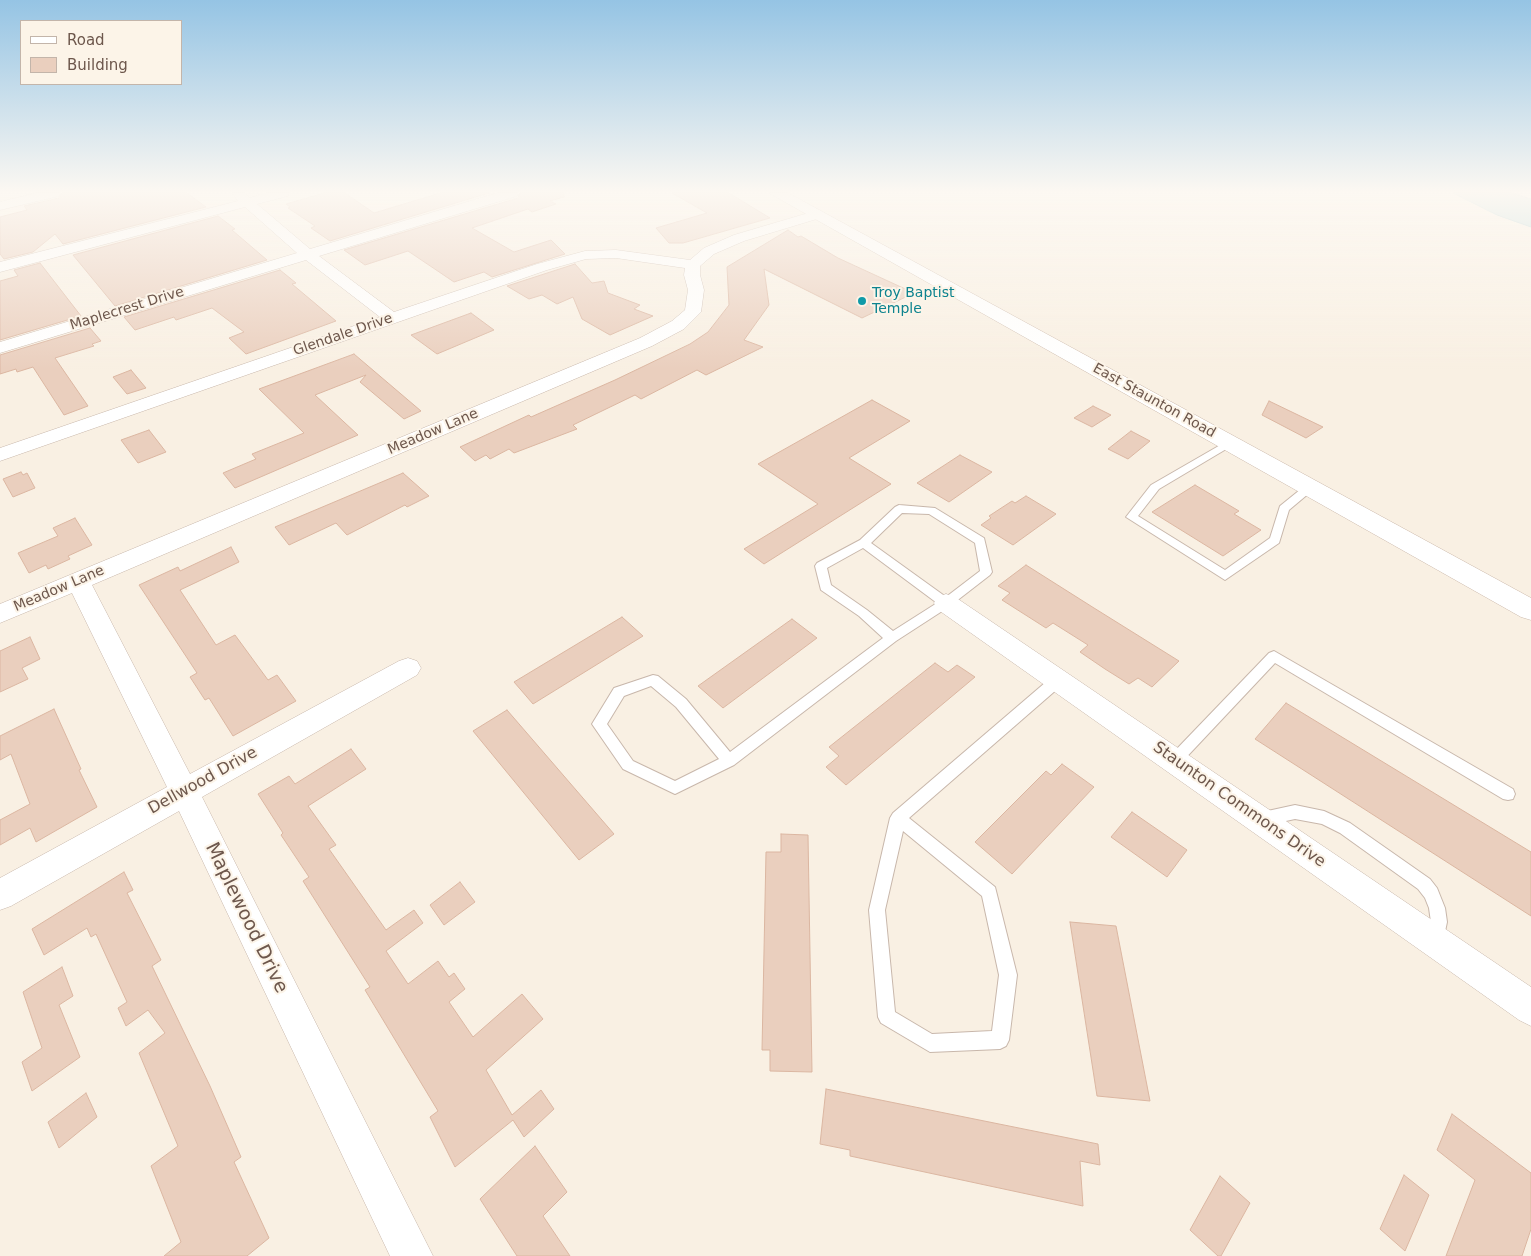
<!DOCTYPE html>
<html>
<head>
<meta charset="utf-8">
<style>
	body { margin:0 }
	#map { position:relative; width:1531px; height:1256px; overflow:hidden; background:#f9f0e3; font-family:"DejaVu Sans",sans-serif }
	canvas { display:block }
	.legend { position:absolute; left:20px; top:20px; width:162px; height:65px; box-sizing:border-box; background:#fcf4e8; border:1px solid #c3b5aa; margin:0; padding:6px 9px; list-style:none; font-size:15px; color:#6d574c }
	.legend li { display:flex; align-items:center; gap:10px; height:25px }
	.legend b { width:25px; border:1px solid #c3b5aa }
</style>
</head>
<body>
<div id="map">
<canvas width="1531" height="1256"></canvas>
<ul class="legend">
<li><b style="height:6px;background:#fff"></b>Road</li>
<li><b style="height:14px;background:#eacfbe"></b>Building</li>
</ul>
</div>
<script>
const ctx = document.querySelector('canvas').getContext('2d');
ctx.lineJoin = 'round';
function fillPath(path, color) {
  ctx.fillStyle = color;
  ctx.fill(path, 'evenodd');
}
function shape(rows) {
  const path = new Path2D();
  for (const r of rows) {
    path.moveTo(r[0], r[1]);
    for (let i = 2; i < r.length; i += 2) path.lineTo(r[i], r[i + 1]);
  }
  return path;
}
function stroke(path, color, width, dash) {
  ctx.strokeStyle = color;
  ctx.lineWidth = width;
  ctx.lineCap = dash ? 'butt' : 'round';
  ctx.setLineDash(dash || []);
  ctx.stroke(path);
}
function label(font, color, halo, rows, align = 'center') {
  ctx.font = font + ' "DejaVu Sans",sans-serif';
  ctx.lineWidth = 4;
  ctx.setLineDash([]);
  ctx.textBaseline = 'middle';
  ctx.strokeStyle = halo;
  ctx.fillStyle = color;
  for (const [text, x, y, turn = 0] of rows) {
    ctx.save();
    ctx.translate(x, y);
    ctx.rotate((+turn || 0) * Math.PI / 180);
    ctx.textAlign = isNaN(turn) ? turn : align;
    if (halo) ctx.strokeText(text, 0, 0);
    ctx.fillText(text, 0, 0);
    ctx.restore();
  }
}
const water = shape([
	[1453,193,1512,193,1531,199,1531,227,1497,215,1453,193]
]);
const building = shape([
	[62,193,187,193,206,207,63,244,55,234,33,252,4,259,0,254,0,217,27,210,24,206,59,198,62,193],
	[324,193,345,193,374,213,440,193,489,193,330,241,311,228,315,226,288,208,290,207,286,204,324,193],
	[520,193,564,193,564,197,550,201,556,204,532,212,528,209,472,228,514,252,551,240,565,254,492,277,484,272,454,282,408,251,365,265,344,250,518,198,520,193],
	[672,193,729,193,770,218,683,243,669,243,656,228,707,213,672,193],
	[218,216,235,229,232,230,267,260,115,306,73,255,218,216],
	[788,230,798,237,801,236,838,258,914,293,862,318,764,269,769,305,744,340,763,347,706,375,697,370,641,399,635,395,573,425,577,429,514,453,509,449,490,459,486,455,475,461,460,447,529,415,531,417,615,380,690,344,708,332,729,305,727,267,788,230],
	[40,263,81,316,0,340,0,281,18,276,14,270,40,263],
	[575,264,592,283,604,281,608,293,640,305,634,309,653,316,610,335,582,319,573,297,557,304,542,295,529,299,507,286,575,264],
	[280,270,296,283,292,284,336,321,246,354,229,338,244,332,212,308,176,320,174,317,135,330,124,317,280,270],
	[471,313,494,330,437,354,411,335,471,313],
	[90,328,101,341,92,344,94,346,55,358,88,406,64,415,33,367,17,372,16,369,0,374,0,355,90,328],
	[354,354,421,411,404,419,360,382,366,375,315,395,358,435,235,488,223,473,256,459,252,454,304,433,259,389,354,354],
	[131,370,146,388,127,394,113,377,131,370],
	[872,400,910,421,849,458,891,484,764,564,744,549,818,504,758,464,872,400],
	[1269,401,1323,427,1306,438,1262,415,1269,401],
	[1093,406,1111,415,1092,427,1074,418,1093,406],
	[149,430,166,452,138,463,121,440,149,430],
	[1131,431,1150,441,1128,459,1108,449,1131,431],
	[960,455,992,472,949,502,917,483,960,455],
	[21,472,23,475,27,473,35,488,13,497,3,479,21,472],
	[403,473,429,496,407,507,405,505,347,535,336,523,289,545,275,527,403,473],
	[1195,485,1239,511,1234,514,1261,530,1223,556,1152,512,1195,485],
	[1026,496,1056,514,1013,545,981,525,991,518,989,516,1012,501,1015,503,1026,496],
	[75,518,92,545,68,556,70,559,48,569,46,565,29,573,18,553,58,536,53,528,75,518],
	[231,547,239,562,180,590,216,645,235,635,268,680,277,675,296,701,233,736,209,698,205,700,190,677,197,673,139,585,178,567,180,571,231,547],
	[1026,565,1094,608,1179,661,1152,687,1138,678,1129,684,1105,669,1080,652,1088,645,1053,623,1046,628,1002,600,1010,593,998,586,1026,565],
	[622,617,643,636,533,704,514,682,622,617],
	[792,619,817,638,723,708,698,686,792,619],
	[30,637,40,659,22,668,28,679,0,692,0,651,30,637],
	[935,663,948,672,957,665,975,677,846,785,826,767,839,756,829,747,935,663],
	[1286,703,1531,852,1531,916,1255,739,1286,703],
	[54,709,81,769,79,770,97,807,36,842,30,828,0,845,0,820,30,804,11,754,0,760,0,736,54,709],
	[507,710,614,834,579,860,473,731,507,710],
	[351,749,366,769,308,806,336,845,329,849,386,930,414,910,423,923,386,951,408,984,438,961,449,977,454,973,465,989,449,1002,473,1037,522,994,543,1019,486,1070,512,1115,541,1090,554,1109,524,1137,513,1120,455,1167,430,1117,438,1111,365,990,370,987,303,881,309,877,281,835,283,833,258,794,289,776,295,784,351,749],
	[1062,764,1094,787,1012,874,975,842,1046,771,1051,775,1062,764],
	[1132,812,1187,850,1167,877,1111,837,1132,812],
	[781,834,808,835,812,1072,770,1071,770,1050,762,1050,766,852,781,852,781,834],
	[124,872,133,890,127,893,161,960,152,966,210,1086,241,1157,234,1162,269,1238,247,1256,164,1256,181,1242,151,1166,178,1146,139,1053,165,1033,148,1010,126,1026,118,1008,127,1002,96,934,91,937,87,928,44,955,32,929,124,872],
	[460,882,475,902,444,925,430,905,460,882],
	[1070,922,1116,926,1150,1101,1097,1096,1070,922],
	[62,967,73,996,59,1005,80,1057,32,1091,22,1062,42,1048,23,992,62,967],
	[826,1089,1098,1144,1100,1165,1080,1161,1083,1206,850,1156,850,1150,820,1144,826,1089],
	[86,1093,97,1117,59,1148,48,1122,86,1093],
	[1452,1114,1531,1173,1531,1229,1522,1256,1446,1256,1475,1180,1437,1150,1452,1114],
	[535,1146,567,1192,543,1216,570,1256,517,1256,480,1199,535,1146],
	[1404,1175,1429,1195,1405,1251,1380,1229,1404,1175],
	[1220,1176,1250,1203,1221,1256,1218,1256,1190,1230,1220,1176]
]);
const lane = shape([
	[1229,440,1233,441,1233,445,1159,489,1138,516,1225,570,1270,538,1280,506,1306,485,1314,485,1315,487,1314,489,1289,510,1279,543,1225,580,1126,517,1151,485,1229,440],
	[899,505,935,508,984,538,992,572,990,575,950,606,896,641,734,765,675,794,623,769,592,724,614,688,653,675,658,676,686,699,730,752,883,638,859,616,821,590,815,566,817,563,860,540,895,507,899,505],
	[902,513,929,514,975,543,980,571,946,597,871,543,902,513],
	[863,548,937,603,893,631,867,610,831,585,827,568,863,548],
	[651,686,676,707,719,759,675,781,633,761,607,724,624,696,651,686],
	[1274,651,1513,789,1515,794,1513,799,1508,800,1503,799,1275,663,1179,765,1174,767,1169,765,1167,761,1169,757,1269,653,1274,651],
	[1058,675,1063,676,1065,680,1063,684,909,818,995,887,1017,975,1009,1040,1006,1046,1000,1049,930,1052,881,1023,878,1017,869,910,890,818,893,813,1053,676,1058,675],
	[903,831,982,896,999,975,992,1031,932,1034,895,1012,885,910,903,831],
	[1295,805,1324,811,1350,823,1430,879,1437,888,1445,908,1447,922,1442,946,1436,948,1430,946,1428,940,1431,922,1429,908,1425,898,1418,889,1340,833,1322,824,1295,819,1263,826,1258,824,1255,819,1258,814,1263,812,1295,805]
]);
const street = shape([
	[36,193,60,193,59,196,0,210,0,202,36,193],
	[245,193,250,198,266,193,289,193,288,196,257,204,310,249,497,193,518,193,517,196,319,256,394,312,537,264,585,251,616,250,690,260,704,248,734,235,815,211,822,215,820,218,744,241,714,254,700,266,700,275,704,290,701,312,684,329,652,346,92,585,190,774,399,661,408,658,417,661,421,668,417,675,202,797,433,1256,390,1256,179,811,11,906,0,910,0,878,167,787,72,593,0,623,0,604,640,338,672,321,685,310,688,290,684,275,685,268,616,258,586,259,547,270,398,322,0,461,0,448,380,317,306,260,0,353,0,342,297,253,245,207,0,272,0,262,238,201,232,193,245,193],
	[946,594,955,597,1531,987,1531,1026,1519,1020,937,609,934,603,937,597,946,594]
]);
const secondary = shape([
	[769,193,788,193,1531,598,1531,620,1521,617,769,193]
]);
const markers = [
	[862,301,5,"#0f9aa8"]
];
const farCulturenames = [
	["Troy Baptist",872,293],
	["Temple",872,309]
];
const farStreetnames = [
	["Maplecrest Drive",127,309,-17],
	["Glendale Drive",343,335,-19],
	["East Staunton Road",1154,401,29],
	["Meadow Lane",433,432,-23],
	["Meadow Lane",59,589,-23]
];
const streetNames = [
	["Dellwood Drive",203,781,-29],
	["Staunton Commons Drive",1239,805,35]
];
const nearStreetnames = [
	["Maplewood Drive",246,918,64]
];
fillPath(water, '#badbdf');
stroke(water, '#a2c9d0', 1);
fillPath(building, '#eacfbe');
stroke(building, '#dbb6a1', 1);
stroke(lane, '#c8b7ab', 2);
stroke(street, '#c8b7ab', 1);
stroke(secondary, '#cbb8aa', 1);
fillPath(lane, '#fff');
fillPath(street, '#fff');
fillPath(secondary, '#fff');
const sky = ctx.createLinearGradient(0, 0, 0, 369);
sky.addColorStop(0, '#95c4e4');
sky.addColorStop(0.52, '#fcf8f2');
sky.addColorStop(1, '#fcf8f200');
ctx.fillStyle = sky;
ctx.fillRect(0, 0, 1531, 369);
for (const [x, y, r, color] of markers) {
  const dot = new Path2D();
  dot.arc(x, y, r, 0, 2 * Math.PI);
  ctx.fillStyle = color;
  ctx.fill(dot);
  stroke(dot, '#fcf4e8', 2);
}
label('14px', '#0d838f', '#fcf4e8', farCulturenames, 'left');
label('14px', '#6d574c', '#fcf4e8', farStreetnames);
label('16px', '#6d574c', '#fcf4e8', streetNames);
label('19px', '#6d574c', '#fcf4e8', nearStreetnames);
</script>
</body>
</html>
